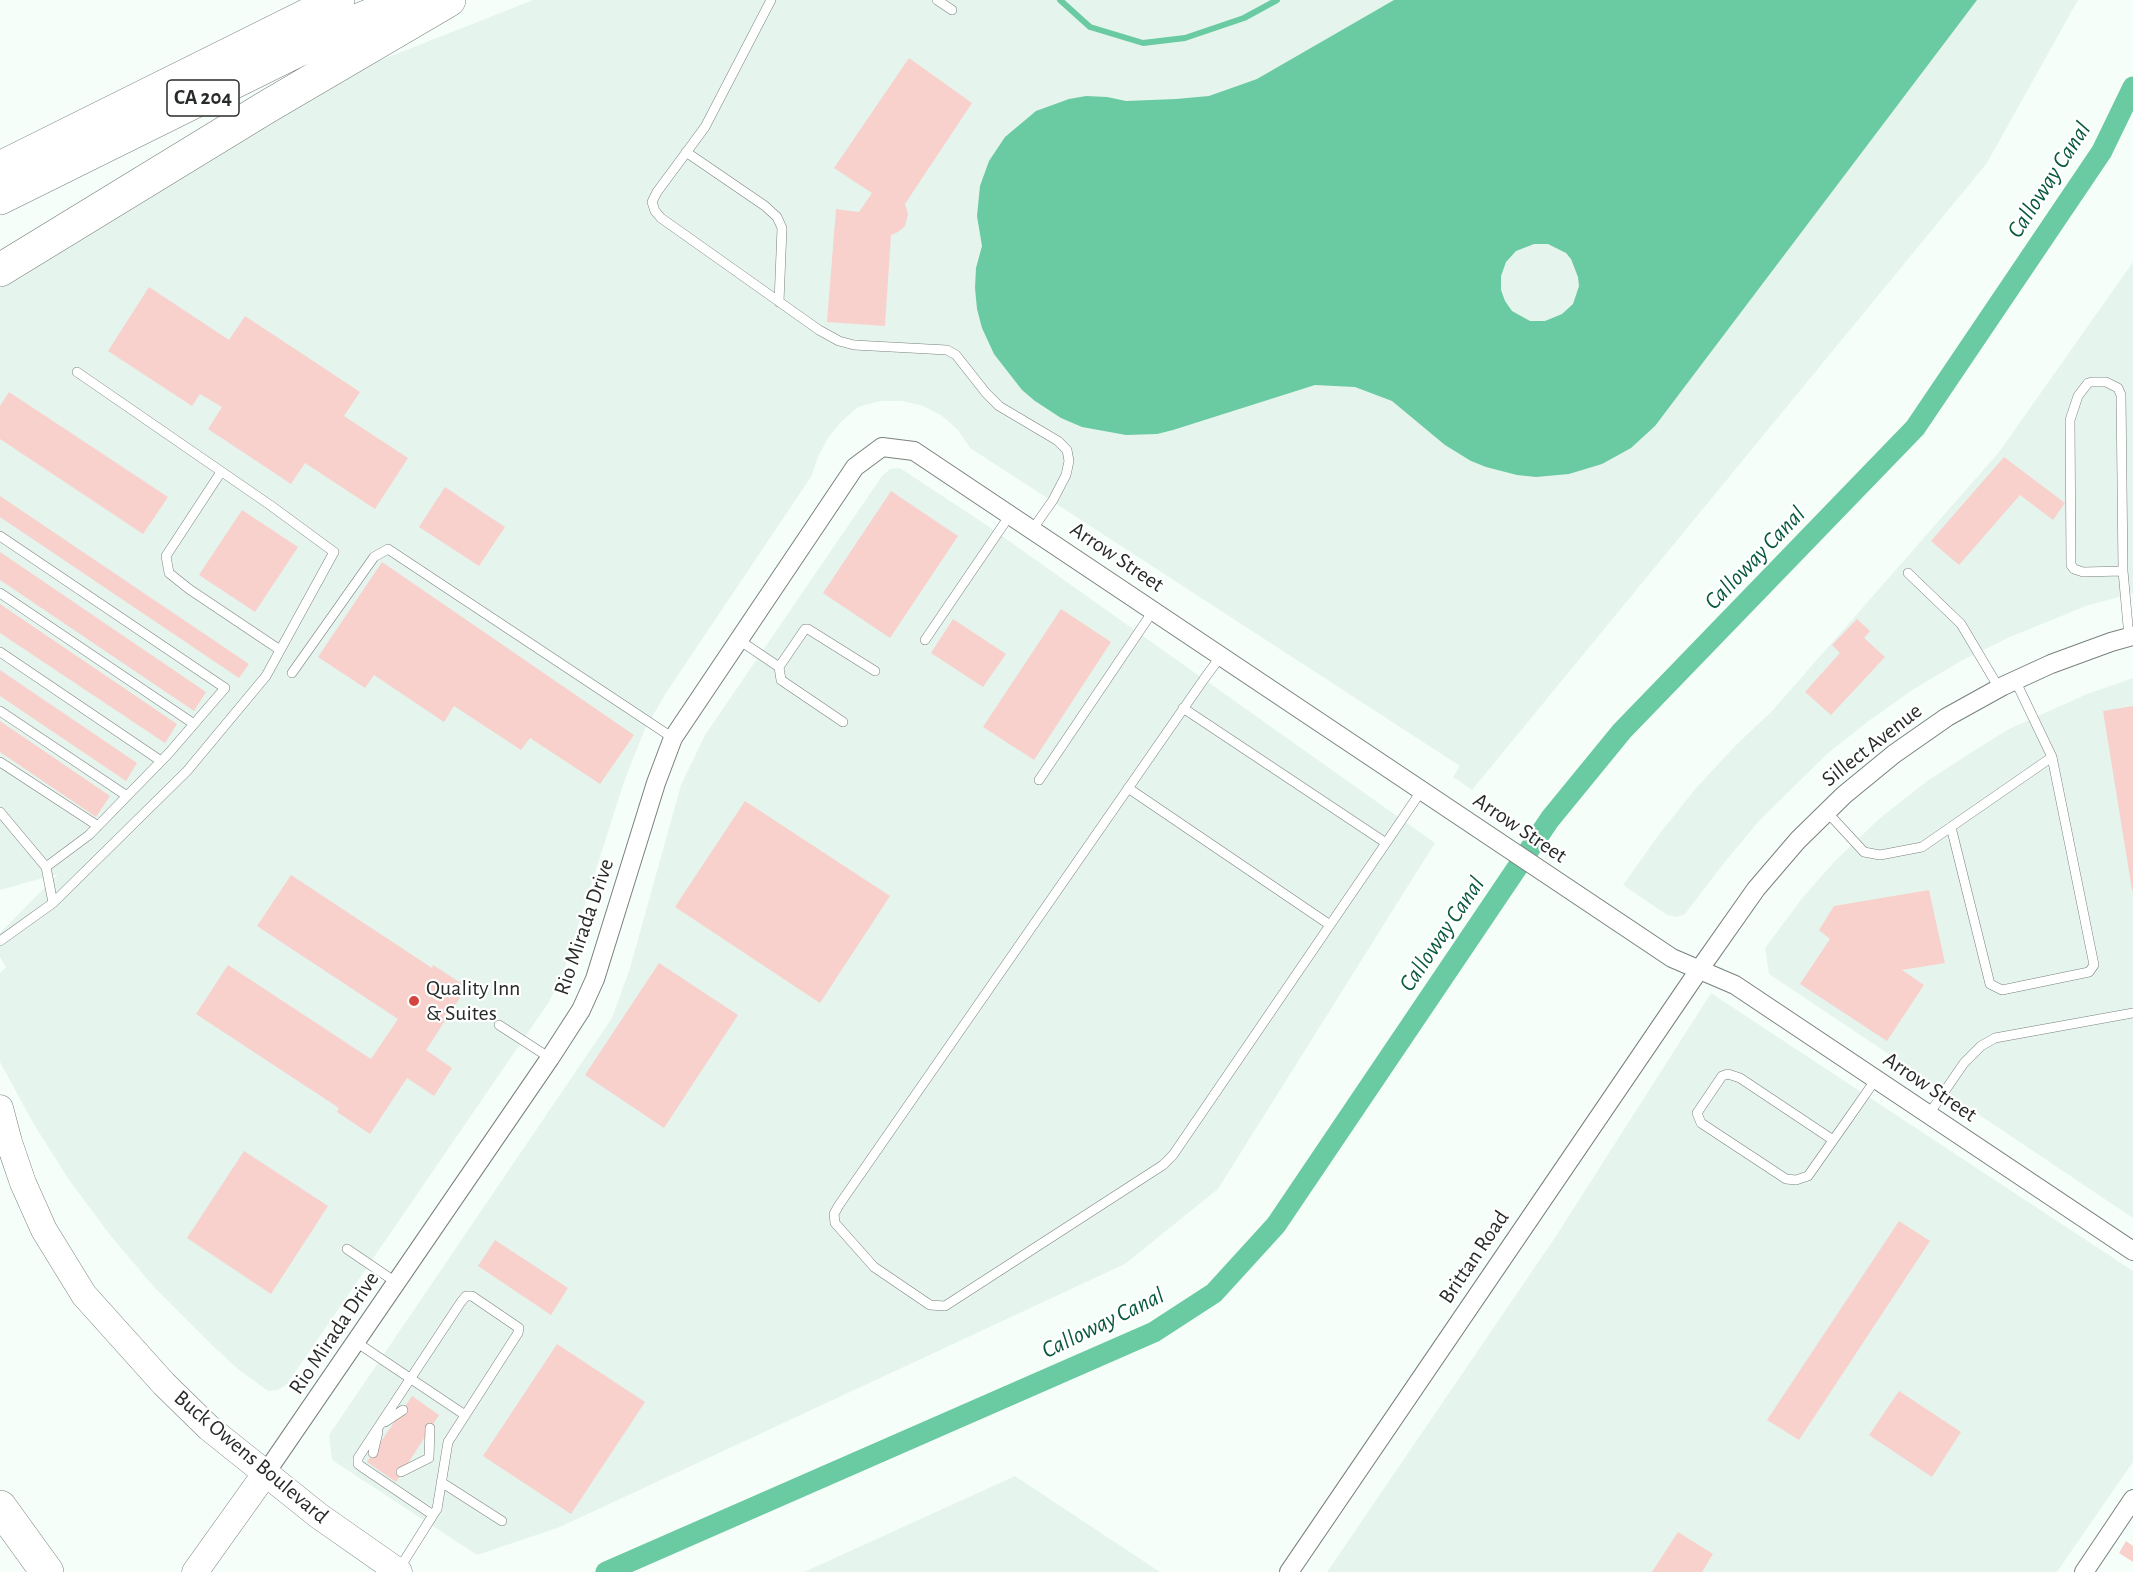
<!DOCTYPE html>
<html>
<head>
<meta charset="utf-8">
<style>
	body { margin:0 }
	canvas { display:block; background:#f6fefa }
</style>
</head>
<body>
<canvas width="2133" height="1572"></canvas>
<script>
const ctx = document.querySelector('canvas').getContext('2d');
ctx.lineJoin = 'round';
function fillPath(path, color) {
  ctx.fillStyle = color;
  ctx.fill(path, 'evenodd');
}
function shape(rows) {
  const path = new Path2D();
  for (const r of rows) {
    path.moveTo(r[0], r[1]);
    for (let i = 2; i < r.length; i += 2) path.lineTo(r[i], r[i + 1]);
  }
  return path;
}
function stroke(path, color, width, dash) {
  ctx.strokeStyle = color;
  ctx.lineWidth = width;
  ctx.lineCap = dash ? 'butt' : 'round';
  ctx.setLineDash(dash || []);
  ctx.stroke(path);
}
function label(font, color, halo, rows, align = 'center') {
  ctx.font = font + ' "Alegreya Sans",sans-serif';
  ctx.lineWidth = 4.5;
  ctx.setLineDash([]);
  ctx.textBaseline = 'middle';
  ctx.strokeStyle = halo;
  ctx.fillStyle = color;
  for (const [text, x, y, turn = 0] of rows) {
    ctx.save();
    ctx.translate(x, y);
    ctx.rotate((+turn || 0) * Math.PI / 180);
    ctx.textAlign = isNaN(turn) ? turn : align;
    if (halo) ctx.strokeText(text, 0, 0);
    ctx.fillText(text, 0, 0);
    ctx.restore();
  }
}
const built = shape([
	[533,0,2078,0,1987,163,1472,790,1453,777,1460,766,970,448,958,430,942,416,923,406,902,401,881,401,858,407,842,421,828,438,818,457,811,477,666,693,645,729,624,782,564,970,549,1002,287,1384,278,1390,268,1391,239,1370,214,1347,154,1287,110,1235,69,1180,33,1123,0,1062,0,973,6,967,0,957,0,933,58,874,0,890,0,279,353,71],
	[2133,262,2133,593,2086,606,2010,637,1961,661,1914,689,1870,720,1827,754,1759,821,1724,863,1685,914,1677,917,1667,915,1623,885,1660,833,1696,788,1736,745,1772,711,1999,452],
	[900,468,988,526,1435,843,1218,1189,1125,1264,560,1527,477,1555,332,1460,329,1435,612,1018,630,968,681,785,705,735,882,476,890,469],
	[2133,678,2133,1218,1769,974,1765,948,1803,897,1835,861,1879,819,1927,781,1978,748,2009,729,2087,694],
	[1711,993,2133,1271,2133,1462,2057,1572,1327,1572,1556,1236],
	[1015,1476,1160,1572,804,1572]
]);
const water = shape([
	[1394,0,1977,0,1655,426,1631,448,1602,464,1569,474,1536,477,1517,475,1486,467,1471,461,1445,445,1392,401,1355,387,1315,385,1173,430,1157,434,1126,435,1082,427,1061,418,1035,401,1022,390,994,354,982,328,977,309,975,288,976,268,982,246,977,216,980,186,989,161,1005,137,1036,111,1069,99,1086,96,1107,97,1126,101,1176,99,1209,96,1257,79],
	[1534,244,1548,244,1566,253,1571,259,1578,277,1579,286,1573,304,1562,314,1545,321,1530,321,1512,311,1505,301,1501,290,1501,276,1506,262,1516,251]
]);
const stream = shape([
	[1060,0,1090,27,1143,43,1185,38,1244,18,1277,0]
]);
const canal = shape([
	[606,1572,1154,1332,1214,1293,1276,1225,1550,819,1622,731,1915,428,2102,151,2133,87]
]);
const building = shape([
	[909,58,972,103,905,204,908,214,905,226,898,232,891,235,885,326,827,322,836,209,859,212,872,193,834,168],
	[149,287,229,340,245,316,360,392,344,416,408,458,375,509,305,463,291,484,208,429,222,407,200,394,192,406,108,351],
	[9,392,168,497,143,534,0,439,0,406],
	[2004,457,2065,503,2053,520,2020,495,1959,565,1931,541],
	[445,487,505,527,479,566,419,527],
	[891,491,958,536,890,638,823,593],
	[0,496,249,664,239,678,0,517],
	[242,510,298,547,255,612,199,575],
	[0,552,206,692,194,711,0,580],
	[382,562,634,735,600,784,530,738,521,750,454,706,444,722,374,675,365,688,318,657],
	[0,604,177,724,165,743,0,633],
	[1061,609,1111,642,1034,760,983,727],
	[953,619,1006,654,983,687,931,653],
	[1857,619,1870,631,1864,638,1885,657,1831,715,1805,692,1840,653,1832,645],
	[0,670,137,763,126,781,0,696],
	[2133,706,2133,890,2132,890,2103,711],
	[0,721,110,796,96,817,0,752],
	[745,801,890,896,820,1003,675,907],
	[291,875,432,968,433,965,467,987,426,1050,452,1068,434,1096,407,1078,370,1134,337,1112,339,1108,196,1014,228,965,371,1059,398,1019,257,926],
	[1929,890,1945,963,1902,970,1924,985,1887,1041,1800,984,1830,939,1819,930,1834,906],
	[659,963,738,1015,664,1128,585,1075],
	[244,1151,328,1206,271,1294,187,1238],
	[1899,1221,1930,1241,1799,1440,1767,1420],
	[495,1240,568,1288,551,1315,478,1266],
	[557,1344,645,1402,571,1514,483,1456],
	[1899,1391,1961,1432,1932,1477,1869,1435],
	[412,1396,439,1415,396,1482,367,1462],
	[1678,1532,1713,1554,1702,1572,1652,1572],
	[2126,1541,2133,1546,2133,1562,2119,1553]
]);
const lane = shape([
	[771,0,705,127,657,192,652,202,655,211,661,218,819,330,839,341,854,345,947,350,956,355,986,393,999,406,1058,441,1067,450,1069,461,1066,475,1053,500,1032,530],
	[937,0,952,10],
	[686,152,765,206,777,217,782,228,779,302],
	[221,472,166,556,169,573,189,589,280,650],
	[0,536,225,688,169,753,89,835,46,867],
	[2123,571,2083,572,2074,569,2071,565,2070,420,2078,396,2088,383,2092,382,2106,382,2118,388,2121,395,2123,571,2129,637],
	[1908,573,1961,624,1999,688],
	[0,593,194,724],
	[739,640,779,667],
	[925,640,1010,515],
	[0,652,161,761],
	[292,673,374,557,388,549,673,738],
	[1183,708,1386,843,1173,1155,1163,1165,945,1306,930,1305,874,1267,835,1223,834,1214,839,1205,1204,679,1221,656],
	[0,711,127,796],
	[843,722,781,680,779,667,805,629,808,629,875,671],
	[0,762,98,826],
	[1039,780,1153,611],
	[1128,788,1330,925],
	[0,812,46,867,53,903],
	[1827,812,1864,852,1880,855,1922,847,2052,757,2015,680],
	[1951,827,1990,984,2002,990,2089,972,2094,965,2052,757],
	[1386,843,1422,790],
	[0,941,53,903,187,771,266,676,334,552,270,505,77,372],
	[499,1025,550,1058],
	[1929,1114,1964,1063,1981,1046,1995,1038,2133,1013],
	[1833,1140,1740,1078,1728,1074,1722,1076,1697,1113,1701,1123,1786,1179,1796,1180,1808,1176,1846,1122,1876,1079],
	[347,1249,397,1283],
	[356,1342,465,1415],
	[385,1422,403,1410],
	[373,1453,378,1432],
	[401,1472,429,1458,430,1428],
	[441,1482,502,1521],
	[399,1569,433,1515,437,1509,448,1442,518,1333,519,1328,472,1296,466,1296,461,1302,358,1458,358,1464,362,1467,433,1515]
]);
const street = shape([
	[265,1474,550,1058,581,1010,595,979,656,783,673,738,855,467,882,447,914,451,1672,958,1735,985,2133,1251],
	[1289,1572,1699,970,1756,889,1798,840,1844,795,1894,754,1947,717,2003,686,2051,664,2111,642,2133,636],
	[2084,1572,2133,1499]
]);
const secondary = shape([
	[0,1108,9,1142,23,1183,44,1230,84,1295,164,1384,209,1428,319,1516,399,1572],
	[195,1572,265,1474]
]);
const highway = shape([
	[0,168,338,0],
	[0,198,357,21,406,0],
	[0,270,265,108,449,0],
	[0,1507,47,1572]
]);
const markers = [
	[414,1001,6,"#d4463d"]
];
const shields = [
	[203,98,72]
];
const shieldNames = [
	["CA 204",203,98]
];
const streetNames = [
	["Arrow Street",1117,557,34],
	["Sillect Avenue",1872,745,-38],
	["Arrow Street",1520,828,34],
	["Rio Mirada Drive",584,927,-71],
	["Arrow Street",1930,1087,34],
	["Brittan Road",1474,1257,-56],
	["Rio Mirada Drive",334,1333,-56],
	["Buck Owens Boulevard",251,1457,40]
];
const poiNames = [
	["Quality Inn",426,988],
	["& Suites",426,1013]
];
const waterNames = [
	["Calloway Canal",2049,180,-57],
	["Calloway Canal",1755,558,-46],
	["Calloway Canal",1442,934,-56],
	["Calloway Canal",1103,1323,-26]
];
fillPath(built, '#e5f5ed');
fillPath(water, '#6acaa2');
stroke(stream, '#6acaa2', 6);
stroke(canal, '#6acaa2', 21);
fillPath(building, '#f8d1cc');
stroke(lane, '#7a817e', 10);
stroke(street, '#7a817e', 20);
stroke(secondary, '#7a817e', 27);
stroke(highway, '#7a817e', 34);
stroke(lane, '#fff', 9);
stroke(street, '#fff', 18);
stroke(secondary, '#fff', 26);
stroke(highway, '#fff', 33);
for (const [x, y, r, color] of markers) {
  const dot = new Path2D();
  dot.arc(x, y, r, 0, 2 * Math.PI);
  ctx.fillStyle = color;
  ctx.fill(dot);
  stroke(dot, '#fff', 2);
}
for (const [x, y, w] of shields) {
  const box = new Path2D();
  box.roundRect(x - w / 2, y - 18, w, 36, 4.5);
  ctx.fillStyle = '#fff';
  ctx.fill(box);
  stroke(box, '#282b29', 1.5);
}
label('bold 21px', '#282b29', null, shieldNames);
label('22px', '#282b29', '#fff', streetNames);
label('22px', '#282b29', '#fff', poiNames, 'left');
label('italic 24px', '#09593f', '#fff', waterNames);
</script>
</body>
</html>
